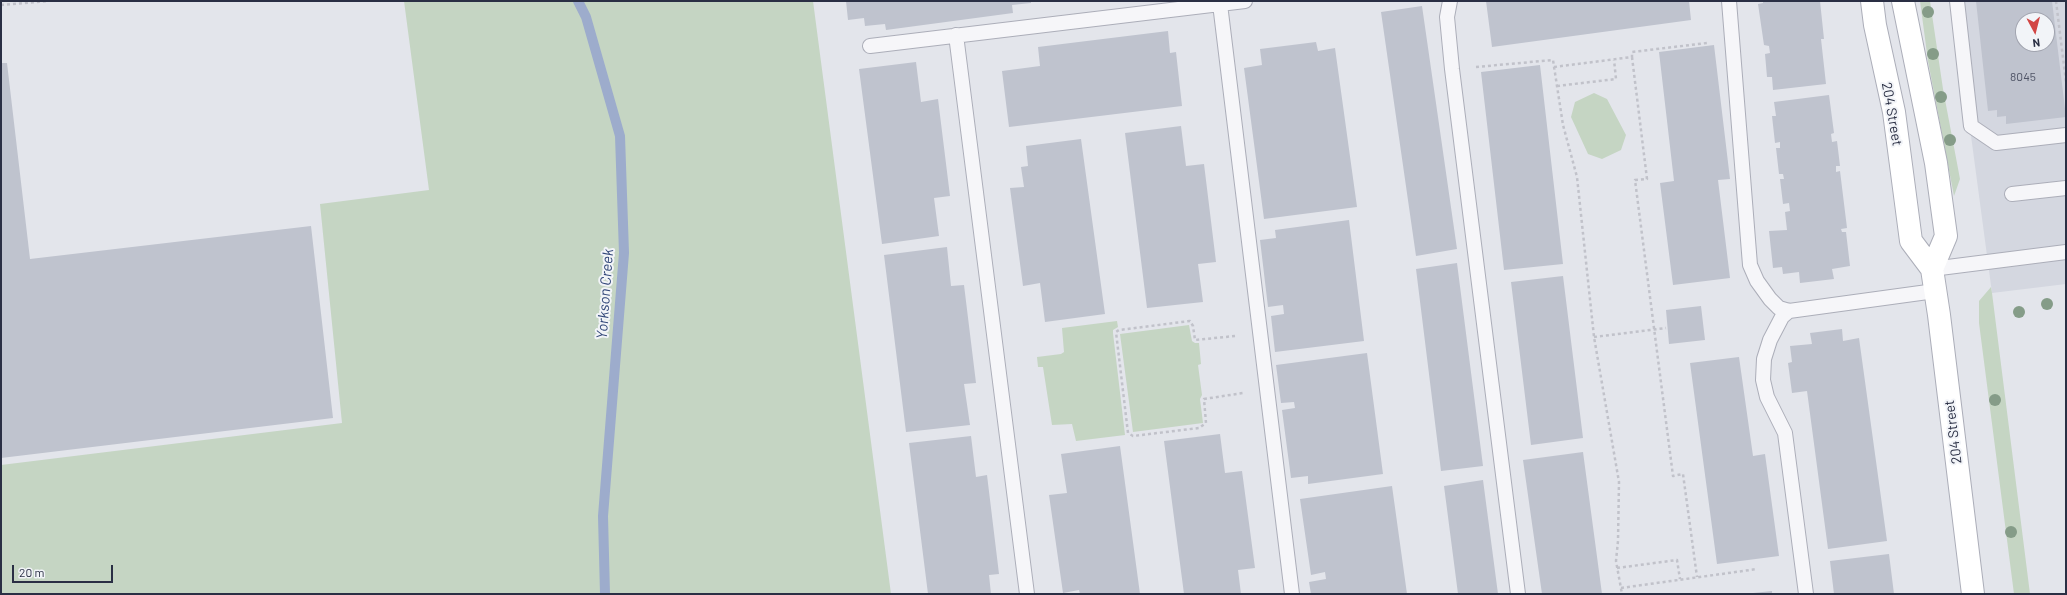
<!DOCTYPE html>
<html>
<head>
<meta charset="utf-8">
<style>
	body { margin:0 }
	#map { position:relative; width:2067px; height:595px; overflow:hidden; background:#e3e5eb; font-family:Barlow,sans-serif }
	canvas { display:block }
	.frame { position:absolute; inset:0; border:2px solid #2a2f44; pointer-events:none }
	.north { position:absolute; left:2015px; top:12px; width:40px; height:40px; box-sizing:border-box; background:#f2f4f8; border:1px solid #a2a5b0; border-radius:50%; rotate:173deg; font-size:11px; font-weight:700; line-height:16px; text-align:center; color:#2a2f44 }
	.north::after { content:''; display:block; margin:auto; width:14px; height:18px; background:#d24645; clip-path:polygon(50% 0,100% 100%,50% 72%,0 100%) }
	.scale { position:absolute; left:12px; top:565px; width:101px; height:18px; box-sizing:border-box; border:2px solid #2a2f44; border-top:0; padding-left:5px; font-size:12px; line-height:14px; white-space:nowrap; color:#2a2f44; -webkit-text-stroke:3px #f2f4f8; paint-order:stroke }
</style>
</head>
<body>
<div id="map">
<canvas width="2067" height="595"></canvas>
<div class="frame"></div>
<div class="north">N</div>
<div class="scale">20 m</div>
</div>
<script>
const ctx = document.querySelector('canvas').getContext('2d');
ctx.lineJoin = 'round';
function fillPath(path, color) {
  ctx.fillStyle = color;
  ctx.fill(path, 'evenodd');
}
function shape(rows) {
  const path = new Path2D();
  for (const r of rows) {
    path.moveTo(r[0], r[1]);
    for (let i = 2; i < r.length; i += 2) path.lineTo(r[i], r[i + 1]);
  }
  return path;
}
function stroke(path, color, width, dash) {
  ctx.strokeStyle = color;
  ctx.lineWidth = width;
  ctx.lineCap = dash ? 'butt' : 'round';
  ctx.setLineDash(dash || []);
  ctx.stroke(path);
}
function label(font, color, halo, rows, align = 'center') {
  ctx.font = font + ' Barlow,sans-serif';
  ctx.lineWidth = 4;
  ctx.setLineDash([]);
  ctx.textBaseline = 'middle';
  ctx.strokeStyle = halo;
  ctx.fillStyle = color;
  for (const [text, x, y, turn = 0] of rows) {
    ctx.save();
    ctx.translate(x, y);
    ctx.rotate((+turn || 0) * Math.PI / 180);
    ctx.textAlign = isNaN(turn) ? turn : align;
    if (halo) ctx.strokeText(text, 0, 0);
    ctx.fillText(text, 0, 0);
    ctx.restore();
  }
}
const built = shape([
	[1953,1,2066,1,2066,284,1992,293],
	[2023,20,2047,20,2047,44,2023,44]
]);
const green = shape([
	[404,1,813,1,891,594,1,594,1,465,342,423,320,204,429,190],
	[1920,1,1930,1,1943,89,1960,179,1954,196,1928,61],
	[1594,93,1607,99,1626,135,1621,150,1602,159,1588,154,1571,117,1575,102],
	[1991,287,1992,293,2030,594,2014,594,1979,323,1979,301],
	[1117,321,1118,327,1113,330,1113,333,1125,435,1076,441,1072,424,1052,425,1043,367,1038,367,1037,357,1061,354,1064,352,1062,328],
	[1189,325,1192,341,1195,343,1199,343,1201,364,1198,365,1202,395,1200,399,1203,423,1133,432,1120,334]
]);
const stream = shape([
	[578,1,586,17,620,136,624,253,603,516,605,594]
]);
const building = shape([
	[846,1,1031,1,1031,3,1012,5,1013,13,886,30,885,24,865,26,864,18,848,20],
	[1486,1,1689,1,1691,20,1492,47],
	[1763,1,1820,1,1824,39,1821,39,1826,84,1773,90,1772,77,1767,77,1765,54,1770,53,1769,46,1764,45,1758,4,1763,3],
	[1976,1,2052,1,2066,117,2006,124,2006,116,1997,117,1997,110,1988,111],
	[2023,20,2047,20,2047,44,2023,44],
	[1422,6,1457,249,1416,256,1381,12],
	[1168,31,1170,53,1176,52,1182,106,1009,127,1002,71,1040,66,1038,47],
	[1316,42,1318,51,1335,48,1357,207,1264,219,1244,68,1262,65,1260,49],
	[1714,45,1730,179,1718,180,1730,278,1673,285,1660,183,1674,181,1659,52],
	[916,62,921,102,938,99,950,196,934,198,939,236,882,244,859,69],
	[1,63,7,63,30,259,311,226,333,418,1,458],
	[1540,65,1563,264,1504,270,1481,72],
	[1829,95,1834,133,1831,134,1832,142,1837,141,1840,166,1836,166,1836,172,1840,171,1847,228,1841,229,1842,232,1846,232,1850,266,1832,269,1834,279,1800,283,1799,272,1783,274,1782,267,1773,268,1769,231,1787,230,1785,212,1790,211,1789,203,1783,204,1780,179,1784,179,1783,174,1779,174,1776,148,1780,148,1780,142,1775,143,1772,116,1776,116,1774,102],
	[1181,126,1186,166,1204,164,1216,262,1198,264,1203,302,1147,308,1125,133],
	[1081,139,1105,314,1045,322,1040,283,1023,286,1010,188,1024,187,1021,167,1028,166,1026,146],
	[1349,220,1364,341,1275,352,1271,316,1284,314,1283,305,1268,307,1260,240,1276,238,1275,230],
	[947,247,951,286,964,285,976,383,964,384,970,425,906,432,884,255],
	[1457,263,1483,466,1441,471,1416,269],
	[1563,276,1583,438,1531,445,1511,282],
	[1701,306,1705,340,1669,344,1666,310],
	[1842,329,1843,341,1859,338,1887,541,1828,549,1807,391,1792,393,1788,363,1792,362,1790,346,1812,344,1810,333],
	[1367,353,1383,474,1308,484,1308,476,1291,478,1282,410,1295,408,1294,402,1281,403,1276,365],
	[1739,357,1753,456,1765,454,1779,556,1717,564,1690,363],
	[1220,434,1225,473,1242,471,1255,568,1238,570,1241,594,1184,594,1164,441],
	[971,436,976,477,987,475,999,574,989,575,991,594,928,594,909,443],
	[1120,446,1140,594,1080,594,1079,590,1063,593,1049,495,1067,493,1061,454],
	[1583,452,1602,594,1542,594,1523,460],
	[1483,480,1498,594,1458,594,1444,486],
	[1392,486,1407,594,1311,594,1309,582,1326,579,1325,572,1311,575,1300,499],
	[1889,554,1894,594,1834,594,1830,561],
	[1772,591,1772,594,1753,594,1753,593]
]);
const path = shape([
	[2056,1,2066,82],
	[1,5,49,1],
	[1632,57,1647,179,1635,180,1673,476,1683,474,1697,577],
	[1476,67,1553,60,1563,125,1577,177,1594,337,1619,482,1618,541,1616,561,1622,594],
	[1554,67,1632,57,1632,52,1707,43],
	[1557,86,1616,79,1614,60],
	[1235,336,1195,340,1193,326,1190,321,1119,330,1116,332,1128,433,1133,436,1199,428,1206,423,1204,399,1243,393],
	[1594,337,1666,328],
	[1617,568,1677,560,1680,579],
	[1621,588,1757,569]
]);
const lane = shape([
	[1450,1,1447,17,1452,69,1518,594],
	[1729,1,1750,265,1757,281,1770,299,1779,308,1789,311,1782,317,1770,340,1764,359,1763,380,1767,397,1785,433,1806,594],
	[1957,1,1971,126,1996,143,2066,135],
	[1220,4,1292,594],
	[956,35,1027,594],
	[870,46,1245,1],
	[2012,194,2066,188],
	[1932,269,2066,252],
	[1789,311,1935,291]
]);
const secondary = shape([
	[1872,1,1875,25,1894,112,1911,241,1932,269,1939,315,1973,594],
	[1903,1,1936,163,1946,236,1932,269]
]);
const trees = [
	[1928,12],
	[1933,54],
	[1941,97],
	[1950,140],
	[2047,304],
	[2019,312],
	[1995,400],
	[2011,532]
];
const numberNames = [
	["8045",2023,77]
];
const streetNames = [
	["204 Street",1892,114,80],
	["204 Street",1953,432,-97]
];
const waterNames = [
	["Yorkson Creek",605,294,-86]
];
fillPath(built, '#d4d7e0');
fillPath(green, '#c5d5c3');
stroke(stream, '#9daccc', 10);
fillPath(building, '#bfc3ce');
stroke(lane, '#acaeb9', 16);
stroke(secondary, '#acaeb9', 24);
stroke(path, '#c1c2ca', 2.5, [3, 3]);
stroke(lane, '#f6f6f9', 14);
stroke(secondary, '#fff', 22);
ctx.fillStyle = '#859c88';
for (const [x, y] of trees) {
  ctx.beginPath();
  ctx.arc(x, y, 6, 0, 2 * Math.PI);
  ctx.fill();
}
label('12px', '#4f5466', null, numberNames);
label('14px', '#2a2f44', '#f2f4f8', streetNames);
label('italic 15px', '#324779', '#f2f4f8', waterNames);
</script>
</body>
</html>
